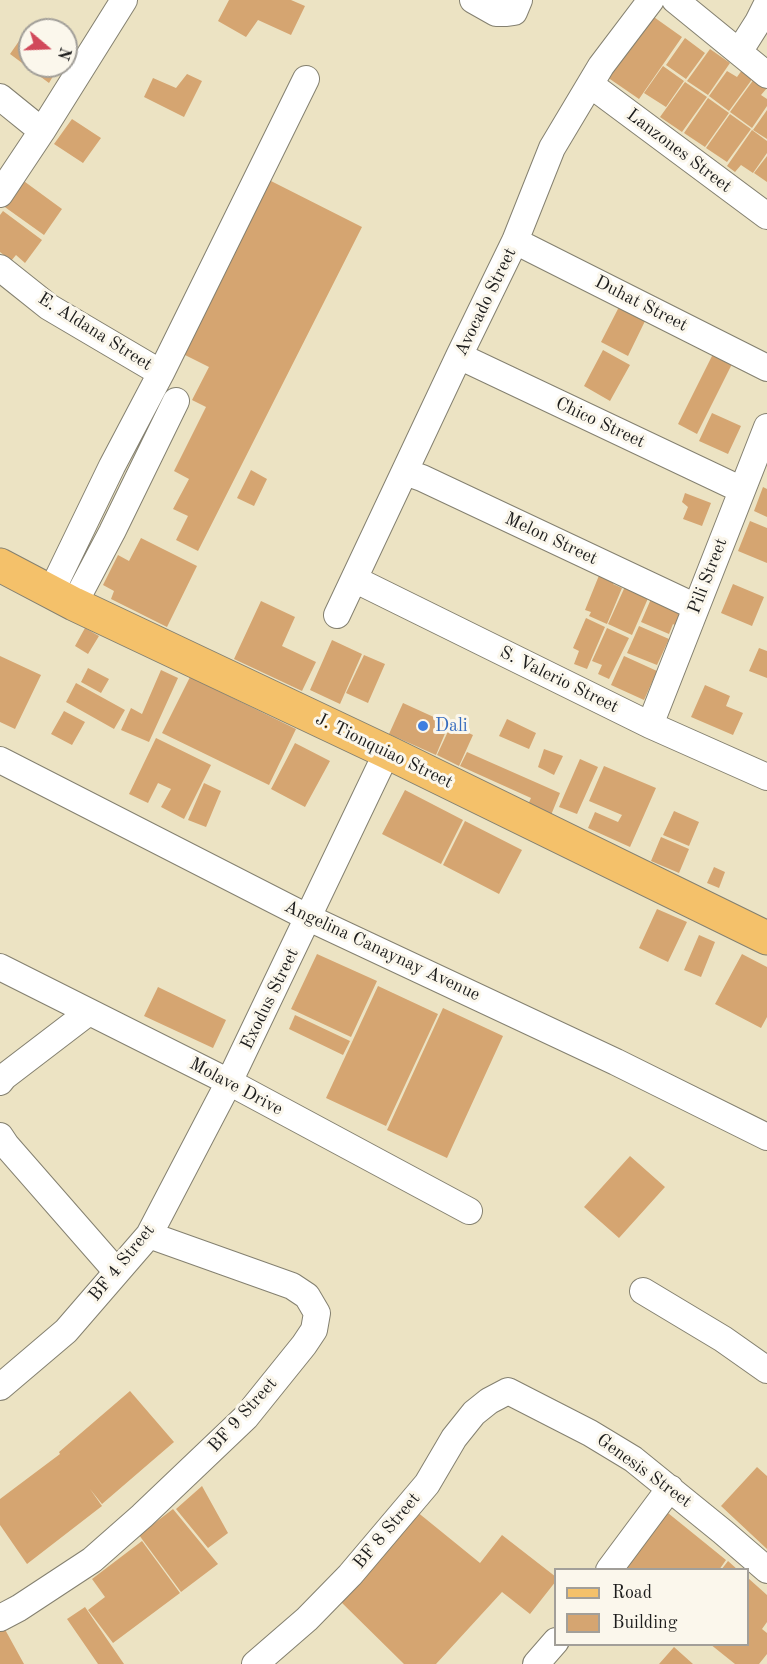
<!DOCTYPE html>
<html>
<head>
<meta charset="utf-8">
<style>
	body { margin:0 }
	#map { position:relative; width:767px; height:1664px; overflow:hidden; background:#ece3c3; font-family:"Old Standard TT",serif }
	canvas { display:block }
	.legend { position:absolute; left:554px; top:1568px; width:195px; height:78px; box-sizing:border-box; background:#fbf7ec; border:2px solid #a29f99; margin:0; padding:8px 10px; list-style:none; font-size:18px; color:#1c1c1c }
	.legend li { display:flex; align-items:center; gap:12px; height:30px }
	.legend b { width:30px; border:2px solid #a29f99 }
	.north { position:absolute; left:18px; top:18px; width:60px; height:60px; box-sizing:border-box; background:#fbf7ec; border:2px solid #a29f99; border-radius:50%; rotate:109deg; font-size:16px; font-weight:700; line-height:24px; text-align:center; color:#1c1c1c }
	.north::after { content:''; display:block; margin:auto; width:21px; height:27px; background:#d1495b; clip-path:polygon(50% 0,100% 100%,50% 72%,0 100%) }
</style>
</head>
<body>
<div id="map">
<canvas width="767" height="1664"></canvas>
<ul class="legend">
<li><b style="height:8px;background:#f4c16a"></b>Road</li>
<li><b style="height:16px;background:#d5a571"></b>Building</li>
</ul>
<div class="north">N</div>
</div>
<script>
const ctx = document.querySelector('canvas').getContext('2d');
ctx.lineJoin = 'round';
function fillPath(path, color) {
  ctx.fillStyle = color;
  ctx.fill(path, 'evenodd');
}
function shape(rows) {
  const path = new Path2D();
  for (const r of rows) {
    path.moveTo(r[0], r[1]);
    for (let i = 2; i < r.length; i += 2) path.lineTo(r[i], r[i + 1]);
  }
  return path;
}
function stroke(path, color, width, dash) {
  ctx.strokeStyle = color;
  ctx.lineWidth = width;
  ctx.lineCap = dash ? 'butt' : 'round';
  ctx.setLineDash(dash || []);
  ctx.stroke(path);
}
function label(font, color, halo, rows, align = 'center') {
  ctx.font = font + ' "Old Standard TT",serif';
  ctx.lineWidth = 6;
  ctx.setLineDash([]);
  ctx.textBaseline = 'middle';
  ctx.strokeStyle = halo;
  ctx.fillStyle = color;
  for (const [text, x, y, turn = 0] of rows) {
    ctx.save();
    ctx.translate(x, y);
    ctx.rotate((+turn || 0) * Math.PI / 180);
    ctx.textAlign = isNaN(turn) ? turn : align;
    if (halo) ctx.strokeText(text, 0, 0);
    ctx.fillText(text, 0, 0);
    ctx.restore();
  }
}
const building = shape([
	[229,0,291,0,305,6,291,35,258,20,246,37,218,21],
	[651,15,682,37,639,99,607,77],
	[26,31,30,34,30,66,59,66,49,83,10,54],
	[685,38,705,53,686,79,666,65],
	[710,49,730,63,708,95,687,81],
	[663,66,684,81,666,107,644,93],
	[742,70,753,78,729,111,709,96,727,71,737,77],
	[187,74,202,81,184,117,144,97,153,78,176,88],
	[754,79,767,88,761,95,767,99,767,106,752,128,730,112],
	[685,82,707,97,682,132,660,117],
	[708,98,729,113,705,147,684,133],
	[767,110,767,139,753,130],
	[730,114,751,129,727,162,706,148],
	[72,119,101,138,83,163,54,144],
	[752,130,767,141,767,153,753,173,741,165,735,172,727,166],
	[767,156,767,182,754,173],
	[21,179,62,209,44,235,2,205],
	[269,180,362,227,198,551,176,540,188,516,173,509,189,479,174,471,206,407,192,400,209,367,181,353],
	[3,211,42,240,25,263,16,255,11,261,0,252,0,215],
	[620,305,646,319,628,356,601,342],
	[603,350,630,365,610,401,584,386],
	[714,352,733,362,697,434,678,424],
	[712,413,741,426,728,454,699,441],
	[251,470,267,479,254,506,237,498],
	[763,487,767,489,767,517,754,511],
	[685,493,711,503,702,526,683,519,688,507,682,502],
	[750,521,767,528,767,563,738,551],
	[141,538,197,566,167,627,111,599,114,591,103,585,118,555,129,561],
	[600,573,615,579,613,584,622,588,607,624,589,616,591,612,585,610],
	[628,580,649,596,632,635,608,624],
	[733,584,764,597,752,626,721,613],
	[654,592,686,606,678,627,673,624,669,634,641,622],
	[261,601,295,617,282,646,316,662,302,691,234,659],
	[586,618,605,627,587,669,574,664,579,651,573,648],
	[639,626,669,639,657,665,627,653],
	[85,628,99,636,88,654,75,646],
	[607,628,629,638,609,679,598,674,602,665,592,661],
	[332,640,362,654,340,704,310,690],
	[759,648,767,651,767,678,749,671],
	[364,655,385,664,368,703,346,693],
	[0,656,41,675,15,729,0,722],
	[624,656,657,671,644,700,611,685],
	[88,668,109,679,101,693,81,682],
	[161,670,178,678,149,742,121,730,131,708,142,714],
	[190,677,296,729,269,785,162,733],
	[76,683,125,710,114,729,66,702],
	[705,685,730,696,726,706,743,713,733,735,691,717],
	[403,703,449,724,436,755,389,734],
	[64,711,85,722,72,745,51,734],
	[507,719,536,733,529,749,499,736],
	[451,725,473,735,459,766,437,755],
	[156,738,211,765,184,819,161,807,171,789,158,783,148,803,129,794],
	[295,743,330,761,305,807,271,789],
	[544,749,563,756,554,775,538,767],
	[467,752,560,793,549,820,526,809,531,798,460,766],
	[580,759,598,767,577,814,559,807],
	[604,766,656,788,630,847,588,828,595,812,618,822,622,815,589,801],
	[204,783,221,791,206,827,188,820],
	[405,790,463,820,441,864,382,834],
	[674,811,699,822,689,846,663,835],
	[465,821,522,850,499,894,443,865],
	[661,837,689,849,679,873,651,861],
	[714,867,725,872,719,888,707,883],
	[657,909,687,922,668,962,639,948],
	[699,935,715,942,701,977,684,970],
	[317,954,377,981,351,1037,291,1009],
	[742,954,767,967,767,1017,761,1028,715,1004],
	[378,986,438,1014,386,1126,326,1098],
	[158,987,226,1020,213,1048,144,1016],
	[443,1008,503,1036,447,1158,387,1130],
	[295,1015,350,1041,343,1055,289,1029],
	[630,1156,665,1187,619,1238,584,1207],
	[130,1391,174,1442,102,1504,90,1489,102,1506,27,1564,0,1525,0,1499,60,1454,59,1452],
	[757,1467,767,1476,767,1549,721,1506],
	[202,1486,228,1533,208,1548,176,1509],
	[173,1509,218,1564,181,1592,139,1535],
	[416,1511,480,1563,502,1535,556,1577,556,1581,530,1614,502,1592,436,1664,404,1664,338,1599],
	[668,1513,726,1560,719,1570,618,1570],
	[142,1541,180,1593,113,1643,88,1610,105,1597,92,1579],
	[728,1561,738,1570,721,1570],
	[748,1578,767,1595,767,1622,762,1629,767,1633,767,1654,759,1664,735,1664,710,1644,748,1644],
	[85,1607,124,1664,98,1664,67,1619],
	[2,1624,24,1664,0,1664,0,1625],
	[674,1647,693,1664,659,1664]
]);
const minor = shape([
	[473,0,496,13,507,13,514,12,519,0],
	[675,0,767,75],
	[739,52,758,22,767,4],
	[591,85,767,216],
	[0,97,42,131],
	[0,194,42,131,124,0],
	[515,241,767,368],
	[0,268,49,307,161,373],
	[459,356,742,490],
	[405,472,422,478,696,607],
	[354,579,650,725,767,777],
	[51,592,112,466,161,373,306,79],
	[74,604,112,532,176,401],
	[337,615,459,356,515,241,552,148,601,66,651,0],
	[650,725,767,427],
	[0,760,309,918,616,1062,767,1137],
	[0,967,229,1082,469,1211],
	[0,1082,4,1077,89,1012],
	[0,1136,6,1145,117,1272],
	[643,1291,723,1339,767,1370],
	[0,1387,66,1331,149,1235,229,1082,387,752],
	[609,1570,670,1488],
	[0,1618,19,1608,92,1560,142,1516,246,1417,304,1345,314,1330,317,1313,307,1296,292,1286,149,1235],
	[255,1664,307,1619,350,1575,427,1484,454,1438,474,1413,489,1401,508,1391,590,1433,633,1459,723,1532,767,1570],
	[536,1664,556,1641]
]);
const major = shape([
	[0,565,74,604,387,752,767,938]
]);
const markers = [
	[423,726,6,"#3f7fe0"]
];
const streetNames = [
	["Lanzones Street",679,151,37],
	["Avocado Street",486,302,-64],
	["Duhat Street",641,304,27],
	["E. Aldana Street",95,332,32],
	["Chico Street",600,423,25],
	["Melon Street",551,539,25],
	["Pili Street",708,576,-69],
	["S. Valerio Street",559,680,26],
	["J. Tionquiao Street",384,751,26],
	["Angelina Canaynay Avenue",382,951,25],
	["Exodus Street",270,999,-64],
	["Molave Drive",236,1087,28],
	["BF 4 Street",122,1263,-51],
	["BF 9 Street",243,1415,-48],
	["Genesis Street",644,1471,36],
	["BF 8 Street",387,1531,-50]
];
const shopNames = [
	["Dali",435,726]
];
fillPath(building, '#d5a571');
stroke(minor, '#848070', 28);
stroke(major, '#848070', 35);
stroke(minor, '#fff', 26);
stroke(major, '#f4c16a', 33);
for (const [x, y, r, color] of markers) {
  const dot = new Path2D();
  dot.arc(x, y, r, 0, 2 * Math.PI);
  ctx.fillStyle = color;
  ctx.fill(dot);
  stroke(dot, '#fbf7ec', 2);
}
label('18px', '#1c1c1c', '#fbf7ec', streetNames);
label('18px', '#366cbe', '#fbf7ec', shopNames, 'left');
</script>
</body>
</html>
